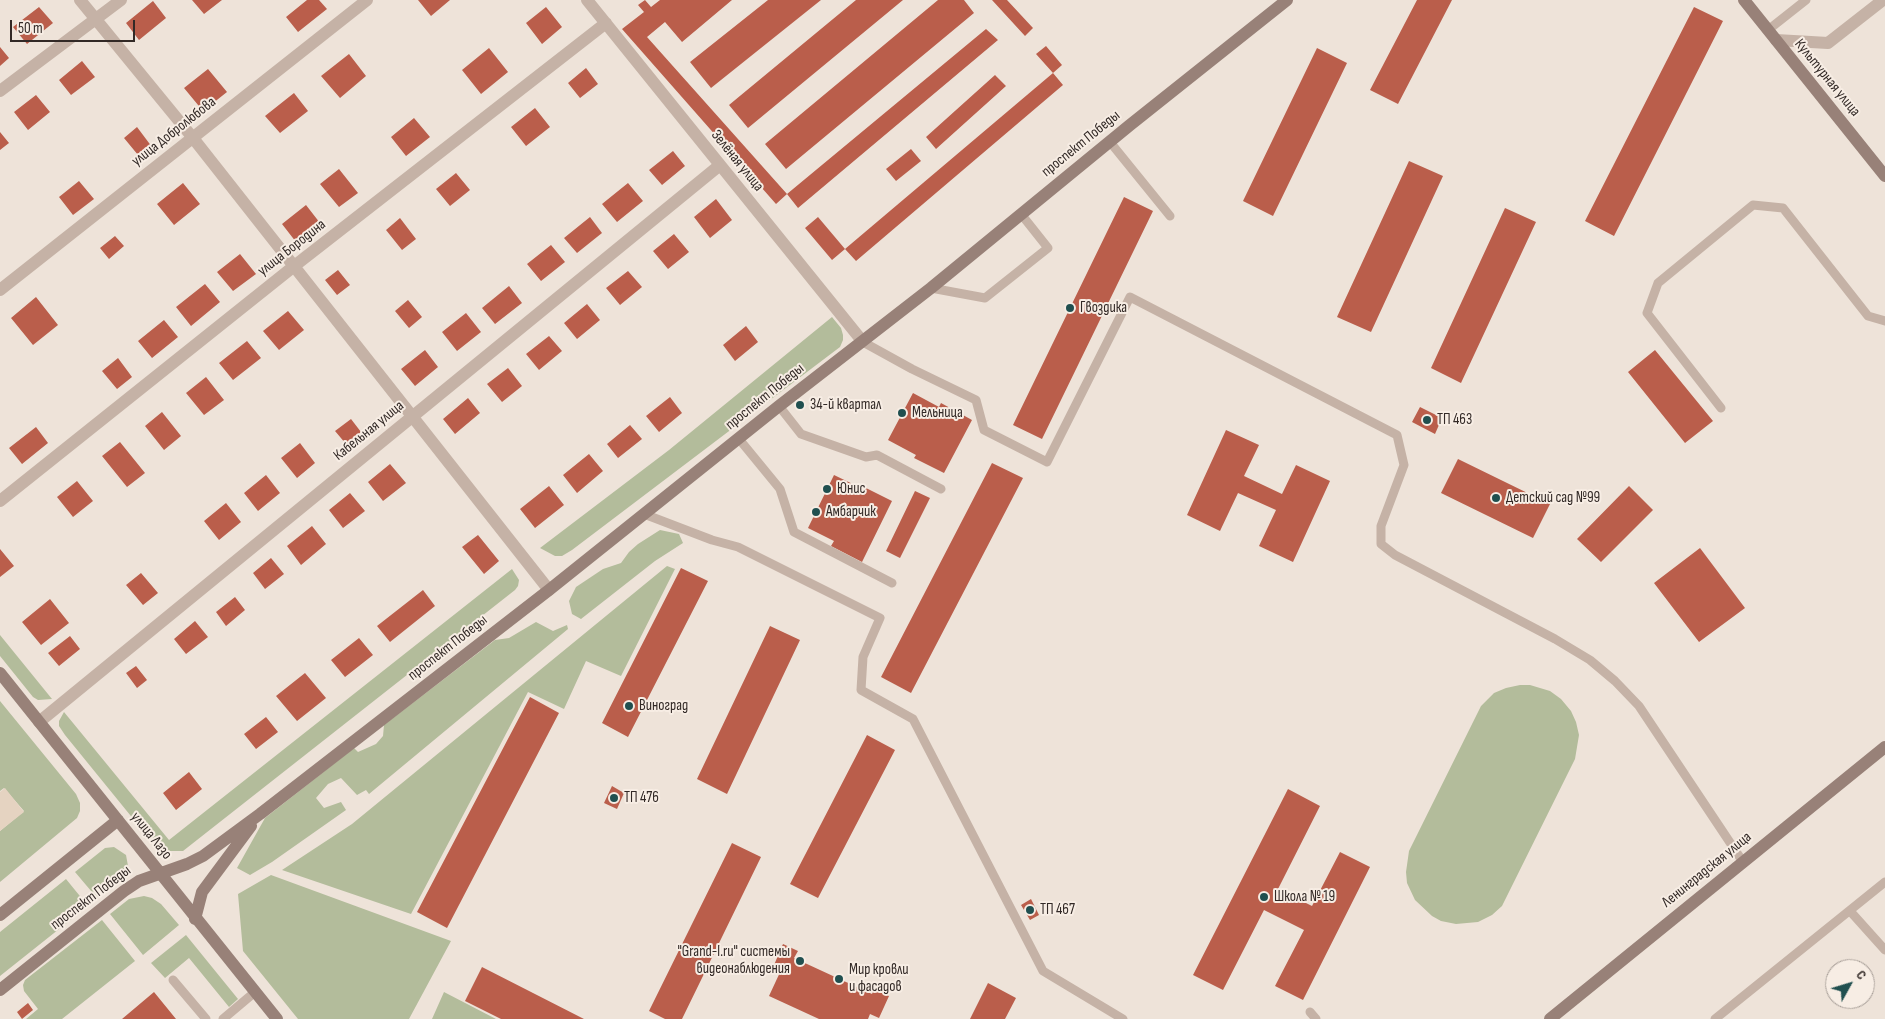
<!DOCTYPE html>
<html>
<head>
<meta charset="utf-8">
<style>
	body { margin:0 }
	#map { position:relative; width:1885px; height:1019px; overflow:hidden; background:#eee3d9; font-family:"Sofia Sans Condensed",sans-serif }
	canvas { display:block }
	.north { position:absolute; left:1825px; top:959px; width:50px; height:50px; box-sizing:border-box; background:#f7ede4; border:1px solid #a89f98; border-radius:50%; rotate:51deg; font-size:14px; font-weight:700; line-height:20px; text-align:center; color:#322926 }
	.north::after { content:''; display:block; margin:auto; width:18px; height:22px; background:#204f4f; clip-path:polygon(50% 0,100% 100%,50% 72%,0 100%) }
	.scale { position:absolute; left:10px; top:20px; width:125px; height:22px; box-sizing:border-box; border:2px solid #322926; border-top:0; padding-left:6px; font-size:15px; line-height:18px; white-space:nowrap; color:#322926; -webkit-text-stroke:4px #f7ede4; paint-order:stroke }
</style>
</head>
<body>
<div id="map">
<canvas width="1885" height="1019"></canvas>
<div class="north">С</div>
<div class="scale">50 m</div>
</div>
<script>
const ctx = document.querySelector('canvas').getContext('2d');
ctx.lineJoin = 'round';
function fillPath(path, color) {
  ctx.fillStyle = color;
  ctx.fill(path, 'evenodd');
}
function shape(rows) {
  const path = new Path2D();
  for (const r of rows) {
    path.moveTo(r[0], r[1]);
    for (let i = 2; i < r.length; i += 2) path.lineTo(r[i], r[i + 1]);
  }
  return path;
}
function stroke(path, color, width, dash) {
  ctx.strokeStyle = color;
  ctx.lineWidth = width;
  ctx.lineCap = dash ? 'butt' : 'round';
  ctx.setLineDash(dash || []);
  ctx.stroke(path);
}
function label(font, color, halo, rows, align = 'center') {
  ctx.font = font + ' "Sofia Sans Condensed",sans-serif';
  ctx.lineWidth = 4;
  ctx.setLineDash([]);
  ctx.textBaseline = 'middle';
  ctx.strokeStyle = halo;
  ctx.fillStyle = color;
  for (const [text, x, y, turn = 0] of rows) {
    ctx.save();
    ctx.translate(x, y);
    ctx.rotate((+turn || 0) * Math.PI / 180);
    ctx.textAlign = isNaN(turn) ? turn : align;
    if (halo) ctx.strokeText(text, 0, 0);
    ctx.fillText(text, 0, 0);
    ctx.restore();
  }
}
const green = shape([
	[832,317,841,328,843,335,843,340,840,347,572,550,562,556,555,556,540,548,669,450],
	[660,530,679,534,683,543,655,561,581,619,572,614,569,601,576,587,603,569,621,563,629,552,638,544],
	[667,566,675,569,621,676,586,661,564,709,528,692,411,914,282,870,352,824],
	[512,569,519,580,518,586,515,590,183,851,167,851,152,842,65,735,59,726,59,721,64,712,169,840],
	[536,622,553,631,567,625,568,629,369,794,366,790,357,795,341,778,328,784,316,798,324,808,341,802,346,810,272,862,250,875,237,868,265,818,354,748,358,752,376,744,383,736,384,725,495,640,509,638],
	[0,635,52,699,38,700,33,697,0,656],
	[1520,685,1530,685,1550,691,1561,699,1571,711,1576,722,1579,735,1575,759,1502,906,1492,915,1478,922,1456,924,1441,921,1432,916,1415,900,1407,883,1406,872,1409,851,1481,706,1494,693,1506,688],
	[0,701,76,794,80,803,80,811,77,818,0,882,0,831,24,811,4,788,0,791],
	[114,847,126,855,128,866,123,876,97,898,75,872,105,848],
	[271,875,451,941,409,1019,298,1019,243,951,238,894],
	[66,879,88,906,0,976,0,932],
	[144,896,152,898,161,904,179,925,143,955,110,914,129,899],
	[102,920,135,961,62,1019,26,1019,38,1009,24,991,23,985,25,980],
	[186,935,238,999,229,1007,189,958,165,978,151,963],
	[444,992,496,1019,432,1019]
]);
const plaza = shape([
	[5,788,24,812,0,831,0,792]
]);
const building = shape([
	[192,0,222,0,204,14],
	[307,0,319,0,327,9,298,32,286,17],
	[418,0,450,0,431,16],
	[645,0,651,7,660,0,732,0,682,42,665,22,647,37,787,194,776,204,622,29,644,12,638,5],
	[768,0,821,0,711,88,690,62],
	[856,0,903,0,748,128,729,105],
	[938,0,964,0,974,13,786,169,765,144],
	[992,0,1007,0,1033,28,1025,36],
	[1417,0,1452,0,1398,104,1370,90],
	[153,1,166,18,139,40,126,23],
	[39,7,53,23,27,44,13,27],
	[546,7,562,27,542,44,526,23],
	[1694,7,1723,21,1614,236,1585,221],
	[986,29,998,40,798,208,787,194],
	[1046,46,1062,65,1053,73,1063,85,856,261,845,249,1053,73,1036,54],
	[0,47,9,58,0,66],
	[489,48,508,72,481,94,462,70],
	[1317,48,1347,63,1273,216,1243,201],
	[349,54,366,76,340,98,321,76],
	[82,61,95,77,71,95,59,80],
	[586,68,598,84,580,98,568,83],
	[208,69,227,92,203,111,184,88],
	[995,75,1006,86,936,149,926,137],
	[294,93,308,111,280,133,265,116],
	[36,95,50,112,28,130,14,112],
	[535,108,550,127,526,146,511,127],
	[414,118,430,137,406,156,391,137],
	[137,127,155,151,143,161,124,138],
	[0,132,9,143,0,150],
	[911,149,921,161,896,181,886,169],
	[673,151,685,166,662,185,649,170],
	[1409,161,1443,176,1371,332,1337,317],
	[339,169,358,193,339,207,320,184],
	[456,173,470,190,450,206,436,189],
	[79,181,94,199,73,215,59,197],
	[183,183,200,204,174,225,157,204],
	[628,183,643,201,617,222,602,204],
	[1124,197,1153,211,1042,439,1013,425],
	[716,199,732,220,710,238,694,217],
	[306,205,320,223,296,242,282,224],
	[1505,208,1536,222,1461,383,1431,368],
	[590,217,602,233,577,253,564,238],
	[818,217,845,249,832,260,805,228],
	[400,218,416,239,402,250,386,230],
	[674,234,689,252,668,269,653,251],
	[115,236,124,246,109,259,100,248],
	[551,245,565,262,541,281,527,264],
	[240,254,256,274,233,291,217,272],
	[338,270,350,285,337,295,325,280],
	[628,271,642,287,620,305,606,288],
	[205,284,220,302,191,326,176,307],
	[509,286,522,303,495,324,482,308],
	[36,297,58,325,33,345,11,318],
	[408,300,422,317,409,328,395,311],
	[587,304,600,320,577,339,564,323],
	[288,311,304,330,279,350,263,331],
	[466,313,481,332,457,351,442,332],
	[164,320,178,337,152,358,138,341],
	[746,326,758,342,735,361,723,345],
	[549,336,562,351,539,370,526,354],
	[247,341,261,358,233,380,219,363],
	[425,350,438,367,415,386,401,369],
	[1655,350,1713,421,1685,443,1628,372],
	[118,358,132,377,117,389,102,371],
	[508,368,522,386,502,402,487,384],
	[206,377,224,400,204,415,186,393],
	[913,393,939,407,941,403,972,420,944,473,914,458,916,455,888,440],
	[670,397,682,413,659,432,646,416],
	[468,398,480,413,455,434,443,419],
	[1420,407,1442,418,1435,434,1412,422],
	[162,412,181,436,164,450,145,426],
	[351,419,361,432,346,444,335,431],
	[630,425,642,439,618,458,607,444],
	[36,427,48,443,22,464,9,448],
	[1226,430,1259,445,1244,476,1282,494,1296,465,1330,481,1293,562,1259,546,1276,510,1238,493,1220,531,1187,515],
	[120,442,145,473,127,487,102,456],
	[300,443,315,463,297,478,281,458],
	[589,454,603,471,577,493,563,475],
	[1458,459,1550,504,1533,538,1441,493],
	[992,463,1023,478,911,693,881,677],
	[390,464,406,483,383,501,368,482],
	[266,475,280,493,258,511,244,493],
	[834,475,861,488,862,486,892,501,862,562,831,546,834,541,808,528],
	[77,481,93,501,73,517,57,497],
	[549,486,564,505,535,528,520,509],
	[1629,486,1653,510,1601,562,1577,539],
	[915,491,930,498,900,558,886,551],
	[350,493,365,511,343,528,329,510],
	[226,503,241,522,219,540,204,521],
	[312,526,326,544,301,565,287,546],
	[478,535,499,561,484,574,462,547],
	[1700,548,1745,608,1699,642,1654,583],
	[0,549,14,566,0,577],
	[271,558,284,574,265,589,253,573],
	[681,568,708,581,628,737,602,723],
	[141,573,158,593,143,605,126,585],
	[423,590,435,606,390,642,377,626],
	[235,597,245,610,226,626,216,612],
	[50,599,69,623,41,645,22,622],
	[195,621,208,637,186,654,174,639],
	[770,626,800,640,727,794,697,779],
	[70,636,80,649,59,666,48,653],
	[359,638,373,655,345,677,331,660],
	[136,666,147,680,137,688,126,673],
	[305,673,326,698,297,721,276,696],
	[530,697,559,713,447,928,417,912],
	[266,717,278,732,256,749,244,734],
	[867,735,895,750,818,898,790,884],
	[189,772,202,789,176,810,163,793],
	[612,786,624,793,617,809,604,803],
	[1288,789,1320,806,1278,889,1312,906,1340,852,1370,867,1303,1000,1275,986,1304,930,1264,910,1223,990,1193,975],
	[732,843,761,857,682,1019,665,1019,649,1011],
	[1031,899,1039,915,1030,920,1021,905],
	[783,944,798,951,794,958,872,994,874,989,889,996,879,1018,870,1014,868,1019,819,1019,769,996,782,968,774,965],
	[482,967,584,1019,501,1019,465,1001],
	[988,983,1016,998,1005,1019,970,1019],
	[154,992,176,1019,122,1019],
	[28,1003,33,1010,22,1019,17,1012]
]);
const lane = shape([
	[1768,30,1806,0],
	[1110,142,1170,216],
	[931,288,985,298,1048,248,1021,214],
	[863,342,912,369,976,400,984,430,1047,462,1130,297,1397,435,1404,465,1381,526,1381,544,1395,555,1555,639,1590,660,1615,681,1639,706,1743,862],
	[779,406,801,434,866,457,877,455,941,489],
	[1721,408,1647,313,1658,283,1753,205,1783,208,1868,316,1885,321],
	[739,439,780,489,794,532,892,583],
	[644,514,712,540,738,547,880,618,863,657,861,690,913,719,1043,971,1123,1019],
	[1850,911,1885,950],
	[173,980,206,1019],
	[1310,1012,1316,1019],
	[223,1019,255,992],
	[1715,1019,1885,882]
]);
const street = shape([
	[80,0,193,138,549,590],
	[587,0,863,342],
	[1776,40,1828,43,1883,0],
	[0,91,121,0],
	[0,290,367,0],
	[0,501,293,267,606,23],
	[39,722,720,165]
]);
const secondary = shape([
	[1744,0,1885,176],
	[0,673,277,1019],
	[0,915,118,820],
	[195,919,202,892,251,826],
	[0,990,124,891,139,881,187,864,203,856,260,814,549,590,779,406,931,288,1130,125,1287,0],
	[1550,1019,1885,747]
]);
const markers = [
	[1070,308,5,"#204f4f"],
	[800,405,5,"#204f4f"],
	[902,413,5,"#204f4f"],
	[1427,420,5,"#204f4f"],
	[827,489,5,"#204f4f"],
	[1496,498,5,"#204f4f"],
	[816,512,5,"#204f4f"],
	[629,706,5,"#204f4f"],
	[614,798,5,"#204f4f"],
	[1264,897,5,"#204f4f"],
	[1030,910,5,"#204f4f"],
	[800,961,5,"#204f4f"],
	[839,979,5,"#204f4f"]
];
const streetNames = [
	["Культурная улица",1827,78,51],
	["улица Добролюбова",174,132,-38],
	["проспект Победы",1081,144,-39],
	["Зелёная улица",737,161,51],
	["улица Бородина",292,248,-38],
	["проспект Победы",765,397,-39],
	["Кабельная улица",369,431,-39],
	["проспект Победы",448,648,-38],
	["улица Лазо",151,836,51],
	["Ленинградская улица",1707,870,-39],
	["проспект Победы",91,898,-37]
];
const poiNames = [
	["Гвоздика",1080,308],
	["34-й квартал",810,405],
	["Мельница",912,413],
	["ТП 463",1437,420],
	["Юнис",837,489],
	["Детский сад №99",1506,498],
	["Амбарчик",826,512],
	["Виноград",639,706],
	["ТП 476",624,798],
	["Школа № 19",1274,897],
	["ТП 467",1040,910],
	["\"Grand-l.ru\" системы",790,952,"right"],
	["видеонаблюдения",790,969,"right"],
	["Мир кровли",849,970],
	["и фасадов",849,987]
];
fillPath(green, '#b3bc9b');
fillPath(plaza, '#e5d3c1');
fillPath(building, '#ba5e4b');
stroke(lane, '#c5b2a6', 9);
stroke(street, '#c5b2a6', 12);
stroke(secondary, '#988178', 12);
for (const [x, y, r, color] of markers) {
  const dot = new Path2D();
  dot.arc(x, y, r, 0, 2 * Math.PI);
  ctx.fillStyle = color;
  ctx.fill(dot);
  stroke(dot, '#f7ede4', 2);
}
label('15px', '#322926', '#f7ede4', streetNames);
label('15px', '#322926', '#f7ede4', poiNames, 'left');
</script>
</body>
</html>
